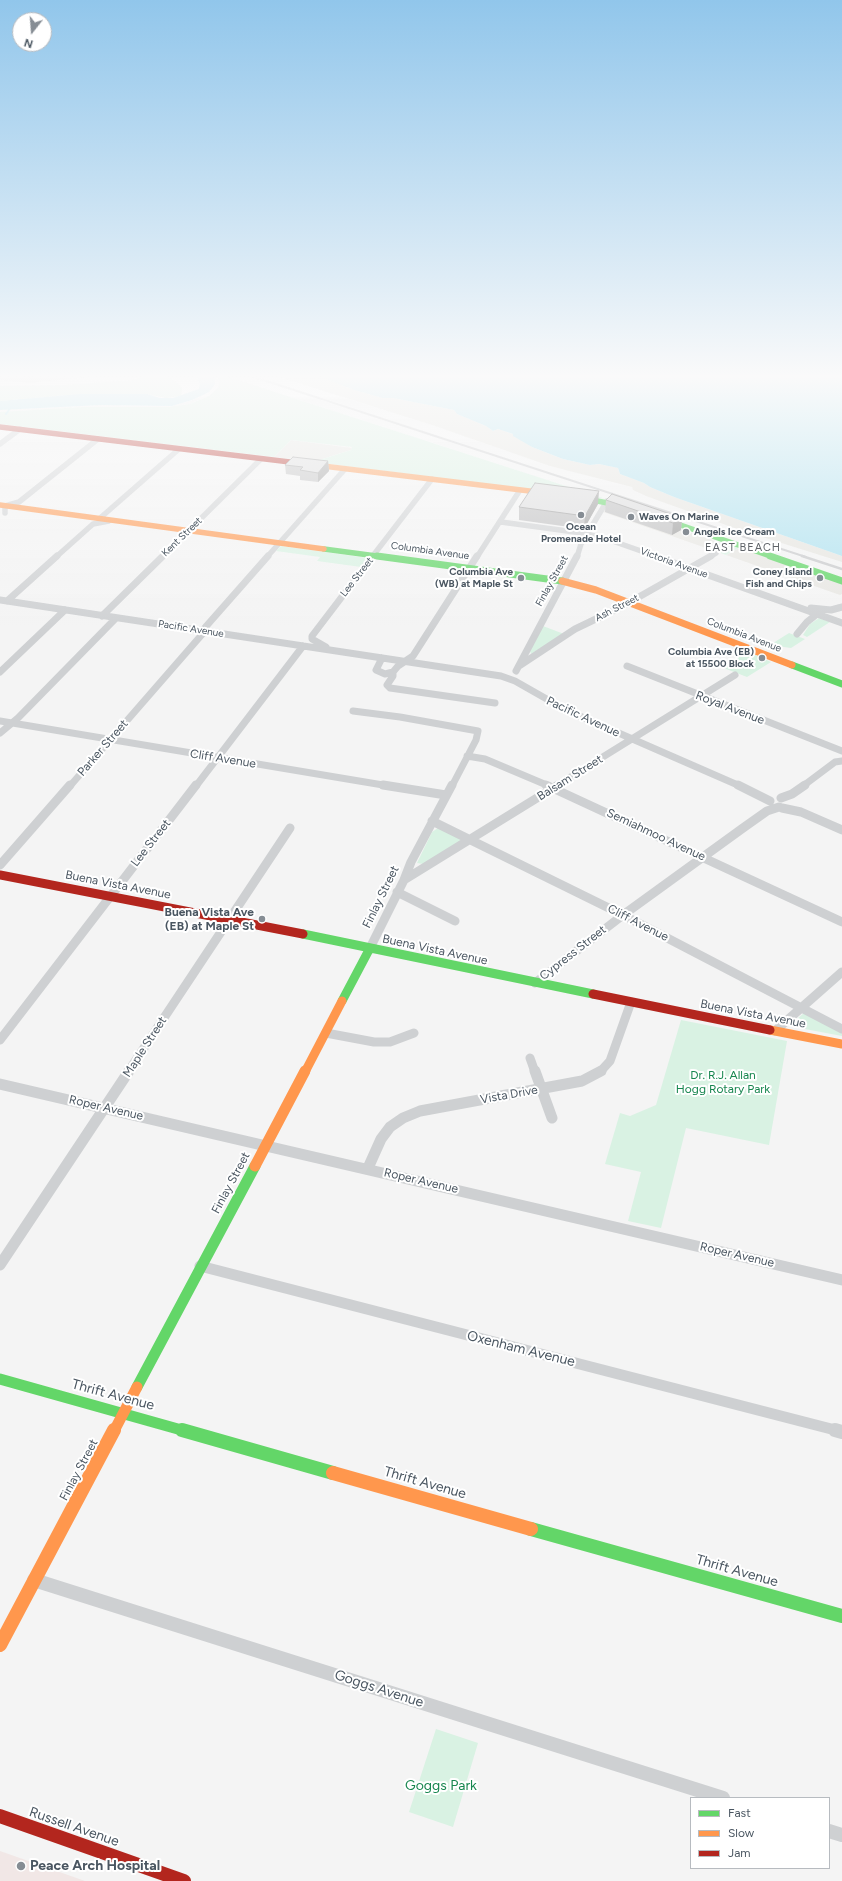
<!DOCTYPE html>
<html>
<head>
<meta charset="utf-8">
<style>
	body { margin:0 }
	#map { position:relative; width:842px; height:1881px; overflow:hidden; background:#f4f4f4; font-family:Figtree,sans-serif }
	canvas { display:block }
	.legend { position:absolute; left:690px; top:1797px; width:140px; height:72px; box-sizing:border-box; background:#fff; border:1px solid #b7bbc0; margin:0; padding:5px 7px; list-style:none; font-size:12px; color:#4a5661 }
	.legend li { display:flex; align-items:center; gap:8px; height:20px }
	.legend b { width:20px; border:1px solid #b7bbc0 }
	.north { position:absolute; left:12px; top:12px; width:40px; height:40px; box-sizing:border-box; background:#fff; border:1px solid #b7bbc0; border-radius:50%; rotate:197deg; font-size:11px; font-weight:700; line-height:16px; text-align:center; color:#4a5661 }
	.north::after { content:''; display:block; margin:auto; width:14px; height:18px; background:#868d94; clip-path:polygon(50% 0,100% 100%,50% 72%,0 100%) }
</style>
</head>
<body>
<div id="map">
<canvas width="842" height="1881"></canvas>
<ul class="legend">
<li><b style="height:5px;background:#63d668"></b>Fast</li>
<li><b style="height:5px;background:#ff974d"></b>Slow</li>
<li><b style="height:5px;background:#b3261e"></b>Jam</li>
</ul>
<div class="north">N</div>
</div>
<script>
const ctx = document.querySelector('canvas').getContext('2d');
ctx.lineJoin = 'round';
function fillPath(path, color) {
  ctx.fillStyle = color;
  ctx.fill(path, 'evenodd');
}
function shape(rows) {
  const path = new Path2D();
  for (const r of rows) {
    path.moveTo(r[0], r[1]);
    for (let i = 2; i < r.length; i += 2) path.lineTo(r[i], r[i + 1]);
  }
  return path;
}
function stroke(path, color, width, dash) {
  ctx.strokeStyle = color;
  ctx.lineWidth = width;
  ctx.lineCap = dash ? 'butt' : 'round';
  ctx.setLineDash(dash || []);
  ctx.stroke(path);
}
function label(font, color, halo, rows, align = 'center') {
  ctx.font = font + ' Figtree,sans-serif';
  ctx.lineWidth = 4;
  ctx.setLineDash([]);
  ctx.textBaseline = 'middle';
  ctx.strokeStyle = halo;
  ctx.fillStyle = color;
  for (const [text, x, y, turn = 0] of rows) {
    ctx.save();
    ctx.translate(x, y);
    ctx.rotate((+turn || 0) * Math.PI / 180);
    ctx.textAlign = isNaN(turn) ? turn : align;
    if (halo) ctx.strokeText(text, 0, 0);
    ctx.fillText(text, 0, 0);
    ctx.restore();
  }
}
const commercial = shape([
	[291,440,352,448,351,450,313,462,274,457],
	[609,505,721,543,709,549,603,512],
	[739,548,842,583,842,594,840,595,726,555]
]);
const medical = shape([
	[0,1851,85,1881,0,1881]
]);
const green = shape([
	[147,374,163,374,174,380,182,388,181,396,166,398,147,394,79,394,0,401,0,386,66,385,133,380],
	[214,374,219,374,606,499,313,462,351,450,352,447,291,440,274,457,0,424,0,412,82,407,167,407,190,404,209,396,218,388,220,381],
	[723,542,739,548,726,555,709,549],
	[281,546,368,558,361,567,317,561,320,557,276,551],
	[819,618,830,622,807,637,803,635,810,624],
	[543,626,564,634,531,654,530,651],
	[789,633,805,639,791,648,770,645],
	[747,651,771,662,747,677,721,667],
	[438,828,463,840,423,864,417,863,432,832],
	[804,1013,842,1033,842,1036,789,1026],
	[681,1020,787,1041,769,1145,686,1128,661,1228,628,1221,641,1172,605,1164,620,1113,630,1116,656,1105],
	[436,1729,478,1743,453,1827,409,1812]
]);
const sand = shape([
	[270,374,314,374,354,390,383,398,393,398,454,410,457,414,486,426,493,431,498,429,513,434,532,447,563,459,590,465,599,464,618,468,620,474,644,483,650,487,674,497,842,556,842,562,737,529,646,496,633,490,632,487,550,466,435,426]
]);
const water = shape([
	[190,374,211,374,215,379,215,384,209,392,192,400,172,406,101,405,0,410,0,401,79,394,147,394,160,398,173,398,199,389,200,384,198,379],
	[314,374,842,374,842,556,674,497,650,487,644,483,620,474,618,468,599,464,590,465,563,459,532,447,513,436,513,434,498,429,493,431,486,426,457,414,454,410,393,398,383,398,354,390]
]);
const stream = shape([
	[6,414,11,407]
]);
const streetFar4 = shape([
	[0,377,30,380,92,374],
	[0,444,20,429],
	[5,513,5,506,19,502,98,439],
	[99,519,179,449],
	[501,522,582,533,607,539,658,557],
	[56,557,93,524,109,521],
	[162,557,261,459],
	[267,557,345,469],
	[372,557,432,479],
	[477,557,520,490],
	[577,557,581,544,607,501],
	[709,557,716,553]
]);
const streetFar3 = shape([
	[655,556,842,623],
	[0,600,501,676,515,681,566,710,740,786],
	[7,601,57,556],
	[811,608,831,610,842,607],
	[102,616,163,556],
	[202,631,268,556],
	[797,634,807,622,817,614],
	[326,647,312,639,312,636,373,556],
	[382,658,376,670,385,674,393,672,398,666,413,656,477,556],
	[519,666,575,629,623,606,711,556],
	[627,666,842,751],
	[516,671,577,556],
	[0,672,65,610],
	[393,672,393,676,387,685,390,688,495,703],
	[353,711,400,717,478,731,476,740,452,786],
	[0,721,389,786],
	[0,733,18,718,116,618],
	[467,756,485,759,549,786],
	[70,786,205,631],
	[196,786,303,646],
	[556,786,735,675],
	[803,786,835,762,842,761]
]);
const streetFar2 = shape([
	[383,785,446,795],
	[546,785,842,922],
	[738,785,770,801],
	[781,798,792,794,805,785],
	[782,808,801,812,842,830],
	[432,821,623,915,842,1029],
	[0,865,70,785],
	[404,880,558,785],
	[397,892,455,921],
	[370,948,404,880,411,862,452,785],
	[535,983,623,915,743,828,767,811,779,807],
	[775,1031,842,972],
	[326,1033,374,1042,390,1042,414,1033],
	[0,1040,196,785],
	[530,1058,535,1072],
	[128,1072,290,828],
	[600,1072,610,1061,631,1002]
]);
const streetFar1 = shape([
	[535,1071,552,1118],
	[0,1084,842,1280],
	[368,1168,381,1139,390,1127,403,1118,420,1111,582,1081,601,1071],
	[0,1265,129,1071],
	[200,1266,839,1431]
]);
const street = shape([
	[835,1430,842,1432],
	[34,1580,723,1798],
	[829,1831,842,1835]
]);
const fastFar4 = shape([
	[582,498,623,506],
	[666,520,773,557],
	[324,549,384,557]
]);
const fastFar3 = shape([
	[377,556,562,581],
	[770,556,842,581],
	[792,665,842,684]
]);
const fastFar2 = shape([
	[303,934,593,994],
	[342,1001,370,948]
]);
const fastFar1 = shape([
	[0,1379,185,1431],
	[137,1387,255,1166]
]);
const fast = shape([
	[182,1430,333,1473],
	[531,1529,842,1616]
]);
const slowFar4 = shape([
	[323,466,546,493],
	[0,505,324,549]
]);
const slowFar3 = shape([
	[562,581,596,590,792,665]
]);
const slowFar2 = shape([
	[770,1030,842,1044],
	[305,1072,342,1001]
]);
const slowFar1 = shape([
	[255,1166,305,1071],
	[114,1431,137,1387]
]);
const slow = shape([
	[333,1473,531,1529],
	[0,1645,114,1430]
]);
const jamFar2 = shape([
	[0,427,323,466]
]);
const jamFar1 = shape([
	[0,875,303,934],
	[593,994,770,1030]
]);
const jam = shape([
	[0,1816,184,1881]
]);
const railFar1 = shape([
	[245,374,806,557]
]);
const rail = shape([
	[802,556,842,569]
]);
const wall = shape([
	[328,461,329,471,318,482,300,480,300,476,286,474,285,465],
	[606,500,682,518,681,530,672,535,605,512],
	[598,504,584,529,519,520,519,507]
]);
const shadedWall = shape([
	[328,461,329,471,318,482,318,473],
	[599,491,598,504,584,529,585,516],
	[682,518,681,530,672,535,673,523]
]);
const building = shape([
	[293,457,328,461,318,473,300,470,303,467,285,465,293,457],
	[535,483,599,491,585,516,519,507,535,483],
	[612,494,682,518,673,523,606,500,612,494]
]);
const markers = [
	[581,515,4,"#868d94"],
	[631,517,4,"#868d94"],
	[686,532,4,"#868d94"],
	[521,578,4,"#868d94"],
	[820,578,4,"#868d94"],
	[762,658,4,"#868d94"],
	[262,919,4,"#868d94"],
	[21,1866,5,"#868d94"]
];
const farPoinames = [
	["Waves On Marine",639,517,"left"],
	["Ocean",581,527,"center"],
	["Promenade Hotel",581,539,"center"],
	["Angels Ice Cream",694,532,"left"],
	["Columbia Ave",513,572],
	["(WB) at Maple St",513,584],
	["Coney Island",812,572],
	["Fish and Chips",812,584],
	["Columbia Ave (EB)",754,652],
	["at 15500 Block",754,664]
];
const farStreetnames = [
	["Kent Street",182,537,-44],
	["Columbia Avenue",430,551,8],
	["Victoria Avenue",674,563,20],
	["Lee Street",357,577,-52],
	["Finlay Street",552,581,-61],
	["Ash Street",617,608,-27],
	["Pacific Avenue",191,629,9],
	["Columbia Avenue",744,635,21]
];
const farNeighbourhoodnames = [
	["EAST BEACH",743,548]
];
const streetNames = [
	["Royal Avenue",730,708,21],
	["Pacific Avenue",583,717,25],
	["Parker Street",103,748,-49],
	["Cliff Avenue",223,759,9],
	["Balsam Street",570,778,-32],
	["Semiahmoo Avenue",656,835,25],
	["Lee Street",151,843,-52],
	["Buena Vista Avenue",118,885,11],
	["Finlay Street",381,897,-64],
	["Cliff Avenue",638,923,27],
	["Buena Vista Avenue",435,950,12],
	["Cypress Street",573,953,-38],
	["Buena Vista Avenue",753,1014,11],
	["Maple Street",145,1047,-57],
	["Vista Drive",509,1095,-10],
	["Roper Avenue",106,1108,13],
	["Roper Avenue",421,1181,13],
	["Finlay Street",231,1183,-62],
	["Roper Avenue",737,1255,13],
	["Finlay Street",79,1470,-62]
];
const poiNames = [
	["Buena Vista Ave",254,912],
	["(EB) at Maple St",254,926]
];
const parkNames = [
	["Dr. R.J. Allan",723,1075],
	["Hogg Rotary Park",723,1089]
];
const nearStreetnames = [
	["Oxenham Avenue",521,1349,14],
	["Thrift Avenue",113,1395,15],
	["Thrift Avenue",425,1483,16],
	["Thrift Avenue",737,1571,16],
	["Goggs Avenue",379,1689,18],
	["Russell Avenue",74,1827,19]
];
const nearParknames = [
	["Goggs Park",441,1786]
];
const nearPoinames = [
	["Peace Arch Hospital",30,1866]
];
fillPath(commercial, '#e8e7e3');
fillPath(medical, '#f1e7e6');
fillPath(green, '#d9f2e3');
fillPath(sand, '#e7e6e1');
fillPath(water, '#aee2f0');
stroke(stream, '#aee2f0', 2);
stroke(streetFar4, '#ced0d2', 5.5);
stroke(streetFar3, '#ced0d2', 7);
stroke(streetFar2, '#ced0d2', 9);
stroke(streetFar1, '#ced0d2', 11);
stroke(street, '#ced0d2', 14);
stroke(fastFar4, '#63d668', 5.5);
stroke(fastFar3, '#63d668', 7);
stroke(fastFar2, '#63d668', 9);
stroke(fastFar1, '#63d668', 11);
stroke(fast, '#63d668', 14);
stroke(slowFar4, '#ff974d', 5.5);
stroke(slowFar3, '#ff974d', 7);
stroke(slowFar2, '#ff974d', 9);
stroke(slowFar1, '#ff974d', 11);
stroke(slow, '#ff974d', 14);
stroke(jamFar2, '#b3261e', 5.5);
stroke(jamFar1, '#b3261e', 9);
stroke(jam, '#b3261e', 14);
stroke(railFar1, '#c9cacc', 2);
stroke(rail, '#c9cacc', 2.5);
fillPath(wall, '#bebebf');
fillPath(shadedWall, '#9b9b9b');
fillPath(building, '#ddddde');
stroke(building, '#9b9b9b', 1);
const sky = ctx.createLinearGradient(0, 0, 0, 638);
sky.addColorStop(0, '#91c6eb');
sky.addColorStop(0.59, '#fafafa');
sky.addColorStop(1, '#fafafa00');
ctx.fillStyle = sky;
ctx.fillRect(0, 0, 842, 638);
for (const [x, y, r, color] of markers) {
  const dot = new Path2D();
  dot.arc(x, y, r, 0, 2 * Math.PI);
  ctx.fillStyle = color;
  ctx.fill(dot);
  stroke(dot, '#fff', 1.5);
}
label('bold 10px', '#4a5661', '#fff', farPoinames, 'right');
label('10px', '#4a5661', '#fff', farStreetnames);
ctx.letterSpacing = '1px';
label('11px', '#5f6368', '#fff', farNeighbourhoodnames);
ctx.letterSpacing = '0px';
label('12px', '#4a5661', '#fff', streetNames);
label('bold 12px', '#4a5661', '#fff', poiNames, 'right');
label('12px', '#17864f', '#fff', parkNames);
label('14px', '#4a5661', '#fff', nearStreetnames);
label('14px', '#17864f', '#fff', nearParknames);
label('bold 14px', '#4a5661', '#fff', nearPoinames, 'left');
</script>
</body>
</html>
